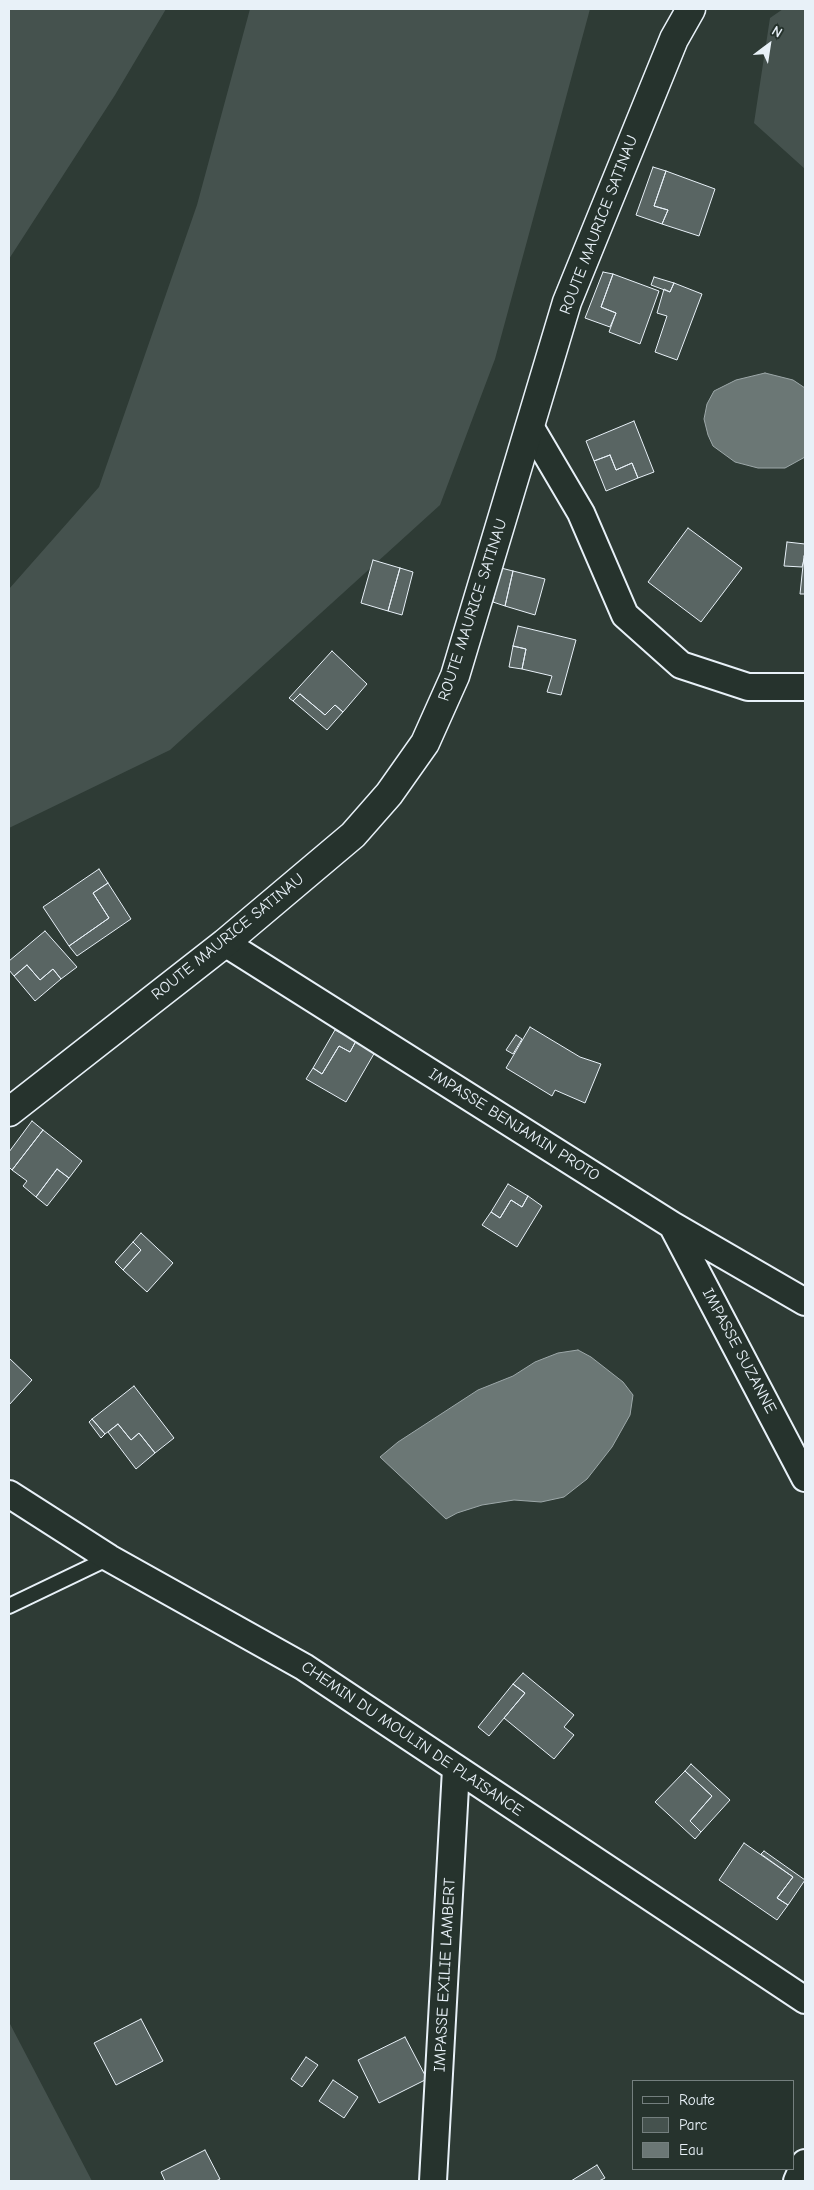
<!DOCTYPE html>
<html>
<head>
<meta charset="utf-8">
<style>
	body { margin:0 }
	#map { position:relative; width:814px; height:2190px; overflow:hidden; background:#2e3b35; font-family:"Comic Neue",sans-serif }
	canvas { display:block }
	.frame { position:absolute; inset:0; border:10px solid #e8f1f8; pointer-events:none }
	.legend { position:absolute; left:632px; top:2080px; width:162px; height:90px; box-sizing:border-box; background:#26332d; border:1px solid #747f7e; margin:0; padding:6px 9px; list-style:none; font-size:15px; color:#e8f1f8 }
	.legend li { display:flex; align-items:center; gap:10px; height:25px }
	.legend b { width:25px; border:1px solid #747f7e }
	.north { position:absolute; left:744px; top:20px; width:50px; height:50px; -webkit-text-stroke:4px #26332d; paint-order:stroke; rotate:31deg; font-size:14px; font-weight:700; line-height:20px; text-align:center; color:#e8f1f8 }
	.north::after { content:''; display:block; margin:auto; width:18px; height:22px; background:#e8f1f8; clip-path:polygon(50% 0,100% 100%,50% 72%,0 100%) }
</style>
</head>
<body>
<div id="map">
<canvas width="814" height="2190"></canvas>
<div class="frame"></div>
<ul class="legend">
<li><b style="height:6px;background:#26332d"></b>Route</li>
<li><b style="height:14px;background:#45524e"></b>Parc</li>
<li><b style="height:14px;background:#6b7775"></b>Eau</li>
</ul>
<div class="north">N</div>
</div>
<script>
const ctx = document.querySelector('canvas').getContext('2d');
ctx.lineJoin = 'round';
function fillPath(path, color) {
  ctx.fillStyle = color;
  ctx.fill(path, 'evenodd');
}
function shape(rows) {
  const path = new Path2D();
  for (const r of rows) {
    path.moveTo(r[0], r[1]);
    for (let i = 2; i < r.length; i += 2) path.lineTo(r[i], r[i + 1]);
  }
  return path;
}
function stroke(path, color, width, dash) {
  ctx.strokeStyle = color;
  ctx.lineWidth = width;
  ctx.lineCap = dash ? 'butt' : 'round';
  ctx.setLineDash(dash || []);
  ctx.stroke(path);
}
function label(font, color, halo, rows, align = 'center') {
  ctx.font = font + ' "Comic Neue",sans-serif';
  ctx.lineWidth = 4;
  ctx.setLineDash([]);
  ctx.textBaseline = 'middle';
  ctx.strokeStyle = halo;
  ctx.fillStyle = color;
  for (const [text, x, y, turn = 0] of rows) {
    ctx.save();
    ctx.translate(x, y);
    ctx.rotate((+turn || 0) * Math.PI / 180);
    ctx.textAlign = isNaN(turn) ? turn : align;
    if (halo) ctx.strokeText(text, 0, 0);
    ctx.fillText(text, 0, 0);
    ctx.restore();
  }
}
const green = shape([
	[9,9,166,9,115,95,9,259],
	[250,9,590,9,495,359,440,505,170,750,9,828,9,589,99,487,197,205],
	[783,9,805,9,805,169,754,123,770,18],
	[9,2022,92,2181,9,2181]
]);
const water = shape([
	[765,373,793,380,805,388,805,457,785,468,758,468,735,462,713,446,708,435,704,419,707,404,714,391,736,380,765,373],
	[578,1350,591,1357,623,1382,633,1395,630,1415,612,1447,587,1479,564,1497,541,1502,514,1500,482,1505,457,1513,446,1519,380,1457,398,1442,478,1390,513,1376,535,1362,558,1353,578,1350]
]);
const building = shape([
	[653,167,666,171,654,206,668,210,662,224,636,215,653,167],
	[666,171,715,189,699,236,662,224,668,210,654,206,666,171],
	[603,272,613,274,601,307,616,313,610,327,585,318,603,272],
	[613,274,659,291,640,344,609,332,616,313,601,307,613,274],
	[654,277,674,283,670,292,651,285,654,277],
	[674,283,702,294,677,360,655,352,667,316,657,313,664,289,670,292,674,283],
	[634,421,654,472,638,478,632,463,616,470,610,455,594,461,586,441,634,421],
	[610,455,616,470,632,463,638,478,606,491,594,461,610,455],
	[688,528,742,568,701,622,648,582,688,528],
	[787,542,805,544,805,556,802,567,784,566,787,542],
	[804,556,805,556,805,594,800,594,804,556],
	[373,560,400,568,388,611,361,603,373,560],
	[400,568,413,572,402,615,388,611,400,568],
	[501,568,513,571,505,606,493,602,501,568],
	[513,571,545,579,535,615,505,606,513,571],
	[518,626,576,640,561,695,547,692,552,676,522,669,526,649,513,646,518,626],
	[513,646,526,649,522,669,509,667,513,646],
	[332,651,367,684,343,712,335,705,325,715,300,694,293,701,289,698,332,651],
	[300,694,325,715,335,705,343,712,327,730,293,701,300,694],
	[99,869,108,883,93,893,109,918,69,946,43,907,99,869],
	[108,883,131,919,77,956,69,946,109,918,93,893,108,883],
	[45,931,77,967,61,979,53,969,40,980,27,965,14,976,9,970,9,961,45,931],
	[27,965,40,980,53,969,61,979,35,1001,14,976,27,965],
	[530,1027,580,1057,601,1064,585,1103,555,1090,552,1096,506,1068,530,1027],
	[335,1030,356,1041,350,1052,339,1046,322,1074,313,1068,335,1030],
	[516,1035,522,1039,513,1054,506,1050,516,1035],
	[356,1041,375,1052,346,1102,306,1079,313,1068,322,1074,339,1046,350,1052,356,1041],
	[32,1121,43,1130,12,1170,9,1167,9,1152,32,1121],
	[43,1130,82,1161,69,1178,57,1169,36,1197,23,1186,27,1181,12,1170,43,1130],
	[57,1169,69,1178,47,1206,36,1197,57,1169],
	[508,1184,528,1196,522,1207,511,1200,500,1218,491,1212,508,1184],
	[528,1196,542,1206,517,1247,482,1225,491,1212,500,1218,511,1200,522,1207,528,1196],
	[141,1233,173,1263,147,1292,123,1270,141,1250,133,1242,141,1233],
	[133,1242,141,1250,123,1270,115,1262,133,1242],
	[9,1358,32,1380,9,1405,9,1358],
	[134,1386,174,1438,155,1453,139,1433,131,1440,118,1424,105,1434,92,1419,134,1386],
	[92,1419,105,1434,101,1438,89,1422,92,1419],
	[118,1424,131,1440,139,1433,155,1453,136,1469,108,1432,118,1424],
	[523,1673,574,1715,564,1727,574,1735,554,1759,504,1718,525,1693,513,1684,523,1673],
	[513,1684,525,1693,489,1736,478,1727,513,1684],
	[691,1764,730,1800,701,1832,690,1821,712,1796,685,1771,691,1764],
	[685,1771,712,1796,690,1821,701,1832,695,1839,655,1802,685,1771],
	[744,1843,793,1877,777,1898,788,1905,777,1920,719,1880,744,1843],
	[764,1851,805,1880,788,1905,777,1898,793,1877,761,1854,764,1851],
	[141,2019,163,2061,116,2085,94,2043,141,2019],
	[405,2037,427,2079,379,2103,358,2060,405,2037],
	[306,2057,318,2065,302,2087,291,2079,306,2057],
	[333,2080,358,2097,344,2118,319,2101,333,2080],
	[205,2150,220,2179,216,2181,165,2181,161,2172,205,2150],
	[597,2165,605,2178,599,2181,571,2181,597,2165]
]);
const lane = shape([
	[9,1606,109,1558]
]);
const street = shape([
	[531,428,581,513,625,615,681,665,748,687,805,687],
	[225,943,672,1225,805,1302],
	[672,1225,805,1478],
	[9,1494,109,1558,304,1667,805,2000],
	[433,2181,456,1769],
	[797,2181,805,2163]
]);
const secondary = shape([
	[9,1112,225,943,353,835,389,794,425,743,455,676,567,302,674,39,691,9]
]);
const streetNames = [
	["ROUTE MAURICE SATINAU",599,225,-69],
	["ROUTE MAURICE SATINAU",473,610,-72],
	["ROUTE MAURICE SATINAU",228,937,-39],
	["IMPASSE BENJAMIN PROTO",514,1125,32],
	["IMPASSE SUZANNE",739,1351,62],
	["CHEMIN DU MOULIN DE PLAISANCE",412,1739,34],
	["IMPASSE EXILIE LAMBERT",445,1975,-87]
];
fillPath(green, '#45524e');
fillPath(water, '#6b7775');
stroke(water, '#9da8a9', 1);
fillPath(building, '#596563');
stroke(building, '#e8f1f8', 1);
stroke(lane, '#e8f1f8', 18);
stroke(street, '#e8f1f8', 30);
stroke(secondary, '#e8f1f8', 31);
stroke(lane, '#26332d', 14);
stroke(street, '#26332d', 26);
stroke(secondary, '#26332d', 28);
label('16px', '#e8f1f8', '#26332d', streetNames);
</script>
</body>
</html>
